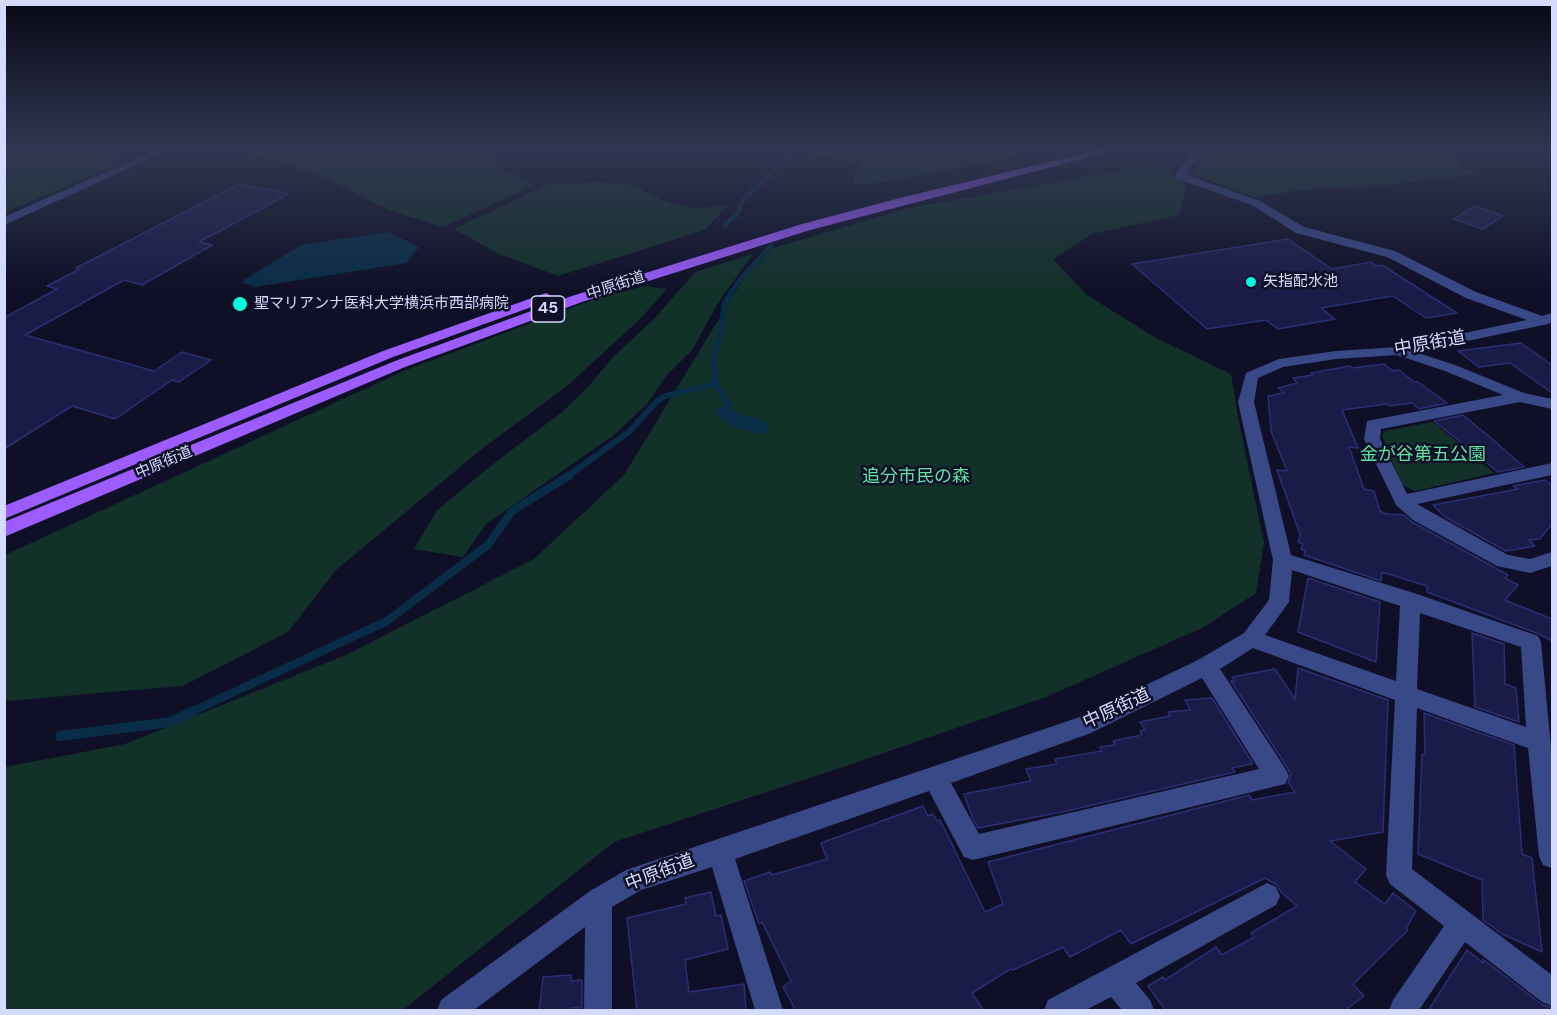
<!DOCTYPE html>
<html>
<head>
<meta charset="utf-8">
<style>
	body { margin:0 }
	#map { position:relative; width:1557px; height:1015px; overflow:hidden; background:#0f1027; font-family:"DM Sans",sans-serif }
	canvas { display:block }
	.frame { position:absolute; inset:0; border:6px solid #d5daff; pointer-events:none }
</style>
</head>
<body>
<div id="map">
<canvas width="1557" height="1015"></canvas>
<div class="frame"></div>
</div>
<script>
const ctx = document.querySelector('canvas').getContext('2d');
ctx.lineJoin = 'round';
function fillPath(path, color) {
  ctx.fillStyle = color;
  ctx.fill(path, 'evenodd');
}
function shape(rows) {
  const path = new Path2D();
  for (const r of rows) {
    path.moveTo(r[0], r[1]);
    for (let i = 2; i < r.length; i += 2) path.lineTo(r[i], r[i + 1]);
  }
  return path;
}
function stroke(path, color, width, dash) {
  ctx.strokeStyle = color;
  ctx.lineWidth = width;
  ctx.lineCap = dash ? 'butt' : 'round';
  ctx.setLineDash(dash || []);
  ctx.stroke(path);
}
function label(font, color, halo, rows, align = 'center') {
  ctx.font = font + ' "DM Sans","Noto Sans JP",sans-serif';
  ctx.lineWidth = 5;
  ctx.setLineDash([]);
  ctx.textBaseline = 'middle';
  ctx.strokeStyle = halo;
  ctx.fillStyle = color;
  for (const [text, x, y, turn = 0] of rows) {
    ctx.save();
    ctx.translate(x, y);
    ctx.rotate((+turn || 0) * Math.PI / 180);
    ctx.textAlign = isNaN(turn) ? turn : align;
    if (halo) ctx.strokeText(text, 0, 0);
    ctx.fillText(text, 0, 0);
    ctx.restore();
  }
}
const green = shape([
	[5,150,114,150,113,167,5,212],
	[234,150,492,150,497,168,536,184,443,227,391,211,320,176,278,161],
	[801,150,863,150,853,162,799,152],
	[876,150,1029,150,1008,158,880,183,852,184,862,157],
	[1211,150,1453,150,1460,166,1477,173,1397,184,1300,190,1254,197,1194,175,1197,164],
	[1147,166,1171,171,1186,186,1179,215,1092,234,1053,259,1087,295,1154,337,1231,374,1239,422,1264,543,1256,593,1204,627,1046,697,843,767,614,842,403,1010,5,1010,5,767,125,744,346,655,534,559,624,475,745,276,773,248,909,208],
	[602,182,625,184,641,189,668,203,695,208,727,206,705,230,558,276,499,254,454,229,551,183],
	[753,254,718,303,692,350,667,375,647,404,614,435,486,524,463,557,414,549,437,510,497,461,562,412,588,387,613,357,655,318,695,272],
	[645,286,667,289,639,320,567,386,483,448,336,570,288,632,183,686,5,701,5,555,406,370,600,297],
	[1433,422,1494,473,1415,491,1401,484,1382,435,1385,431]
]);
const water = shape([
	[388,232,419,247,406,263,255,287,241,282,301,245],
	[728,404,733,410,744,416,759,418,768,424,768,432,759,434,737,428,722,419,714,413,717,408]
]);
const streamFar3 = shape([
	[725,225,738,213,743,200,795,150],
	[731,293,741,278,771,246]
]);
const streamFar2 = shape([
	[716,384,728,404],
	[568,476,629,432,657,401,665,396,716,384,713,359,721,332,725,303,732,292]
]);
const streamFar1 = shape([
	[191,712,387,621,488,545,512,511,570,475]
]);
const stream = shape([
	[60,736,170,722,194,711]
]);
const building = shape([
	[239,184,289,194,199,242,212,245,142,285,124,280,25,335,154,371,182,352,211,360,179,382,172,380,115,419,72,406,4,449,4,318,57,289,47,286,80,269,76,268,239,184],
	[1474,206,1503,216,1483,229,1454,219,1474,206],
	[1288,239,1332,269,1371,262,1376,266,1382,265,1457,313,1426,318,1393,296,1321,308,1335,319,1278,329,1266,320,1207,329,1132,264,1288,239],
	[1521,343,1552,365,1552,393,1510,363,1479,367,1458,351,1521,343],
	[1384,364,1393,371,1399,370,1414,382,1418,382,1447,403,1419,409,1412,403,1390,406,1387,404,1342,410,1358,448,1349,447,1364,489,1374,491,1380,511,1386,514,1404,515,1412,522,1508,575,1505,578,1518,585,1505,600,1552,619,1552,641,1539,634,1427,592,1427,586,1382,572,1381,581,1304,555,1305,551,1301,549,1303,544,1298,542,1300,534,1277,470,1287,471,1271,431,1268,396,1284,393,1278,388,1297,383,1293,378,1313,375,1311,373,1350,366,1353,368,1384,364],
	[1463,415,1491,438,1524,467,1498,472,1434,421,1463,415],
	[1545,480,1552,485,1552,524,1540,539,1529,540,1535,546,1506,551,1445,517,1433,505,1518,489,1513,486,1545,480],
	[1308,578,1380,602,1376,662,1298,632,1308,578],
	[1472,633,1504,644,1505,684,1516,688,1519,722,1475,707,1472,633],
	[1298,668,1388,700,1383,832,1330,841,1366,869,1355,882,1385,904,1393,893,1416,911,1406,928,1408,930,1353,984,1364,996,1344,1011,1166,1011,1148,986,1163,977,1165,980,1216,947,1222,955,1254,937,1251,933,1297,906,1281,892,1277,885,1265,878,1131,944,1121,930,1070,957,1063,947,1013,970,1012,968,972,993,984,1011,796,1011,783,987,791,981,762,922,759,924,744,881,770,872,772,875,827,859,821,843,923,806,928,816,933,814,937,821,940,820,985,912,1003,904,988,862,1249,795,1252,800,1295,792,1288,782,1291,775,1287,767,1231,681,1235,680,1232,677,1275,669,1295,699,1298,668],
	[1212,698,1253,764,1232,768,1235,772,1067,811,978,828,973,819,964,794,1031,781,1026,769,1057,764,1055,759,1102,751,1100,747,1115,745,1113,741,1142,735,1140,731,1145,730,1140,722,1170,716,1168,712,1190,710,1185,700,1212,698],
	[1424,713,1514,745,1522,854,1532,858,1542,952,1502,934,1483,920,1482,880,1418,854,1422,754,1425,755,1424,713],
	[711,892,716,916,721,915,728,949,685,960,689,992,744,984,746,1011,637,1011,627,918,686,904,685,898,711,892],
	[1467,950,1483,963,1483,959,1541,1004,1552,1008,1552,1011,1428,1011,1467,950],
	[571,975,571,981,582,980,582,1008,571,1008,571,1011,539,1011,543,977,571,975]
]);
const minor = shape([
	[155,150,169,150,4,225,4,217,155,150],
	[1197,150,1208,150,1190,167,1187,175,1260,201,1304,227,1395,251,1476,292,1542,316,1552,313,1552,322,1548,324,1415,352,1455,365,1524,393,1552,399,1552,409,1520,402,1381,429,1380,439,1407,494,1552,463,1552,475,1417,504,1508,555,1530,559,1552,552,1552,566,1530,573,1497,566,1413,520,1396,505,1364,439,1367,421,1503,395,1445,371,1397,355,1336,359,1283,367,1258,378,1254,402,1291,555,1417,594,1538,636,1541,642,1552,758,1552,868,1543,865,1539,856,1528,748,1417,708,1412,869,1552,975,1552,1006,1542,1002,1465,942,1419,1010,1389,1010,1393,1000,1444,926,1390,884,1386,875,1395,700,1253,648,1220,669,1285,768,1289,776,1285,784,973,860,964,857,929,791,735,859,783,1010,755,1010,712,867,641,890,612,907,612,1010,584,1010,585,927,474,1010,437,1010,441,1000,590,891,626,870,1077,718,1198,660,1244,633,1269,600,1273,560,1238,402,1246,373,1279,359,1336,351,1397,347,1527,320,1466,298,1387,257,1296,233,1252,205,1177,179,1175,177,1180,166,1197,150],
	[1292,570,1400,606,1396,681,1265,635,1289,602,1292,570],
	[1420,613,1521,647,1526,727,1417,689,1420,613],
	[1202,678,1259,769,979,834,951,783,1091,733,1202,678],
	[1267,883,1276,887,1280,896,1276,905,1136,983,1150,1000,1154,1010,1122,1010,1111,997,1086,1010,1044,1010,1048,1000,1267,883]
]);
const major = shape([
	[1098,150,1117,150,810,230,582,302,405,367,4,537,4,522,395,361,572,296,802,224,896,199,1098,150],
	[546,293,553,297,551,300,393,357,4,519,4,506,383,351,546,293]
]);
const markers = [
	[1251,282,6,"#01ffde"],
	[240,304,8,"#01ffde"]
];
const farPoinames = [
	["矢指配水池",1263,282],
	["聖マリアンナ医科大学横浜市西部病院",254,304]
];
const farStreetnames = [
	["中原街道",616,286,-18],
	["中原街道",164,463,-23]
];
const shields = [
	[548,309,33]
];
const shieldNames = [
	["45",548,309]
];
const streetNames = [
	["中原街道",1430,344,-10],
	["中原街道",1117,709,-25],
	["中原街道",660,873,-21]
];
const parkNames = [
	["金が谷第五公園",1423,455],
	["追分市民の森",916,477]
];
fillPath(green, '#123129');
fillPath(water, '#092d46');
stroke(streamFar3, '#092d46', 4.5);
stroke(streamFar2, '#092d46', 6);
stroke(streamFar1, '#092d46', 8);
stroke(stream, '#092d46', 10);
fillPath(building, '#1a1c48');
stroke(building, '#2c2e75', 1.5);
fillPath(minor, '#394887');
fillPath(major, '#9c5cff');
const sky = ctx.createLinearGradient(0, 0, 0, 292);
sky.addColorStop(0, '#080915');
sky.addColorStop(0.51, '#313752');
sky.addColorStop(1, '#31375200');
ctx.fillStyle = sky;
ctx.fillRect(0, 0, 1557, 292);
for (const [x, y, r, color] of markers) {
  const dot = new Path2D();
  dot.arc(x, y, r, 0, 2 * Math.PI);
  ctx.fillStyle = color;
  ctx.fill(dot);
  stroke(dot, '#0f1027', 2);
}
label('15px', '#d5daff', '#0f1027', farPoinames, 'left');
label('15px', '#d5daff', '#0f1027', farStreetnames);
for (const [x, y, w] of shields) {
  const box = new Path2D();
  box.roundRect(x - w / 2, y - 13, w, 26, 4.5);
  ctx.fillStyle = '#0f1027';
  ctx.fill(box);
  stroke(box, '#d5daff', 1.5);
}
label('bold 16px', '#d5daff', null, shieldNames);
label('18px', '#d5daff', '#0f1027', streetNames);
label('18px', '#5de3a2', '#0f1027', parkNames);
</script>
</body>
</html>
